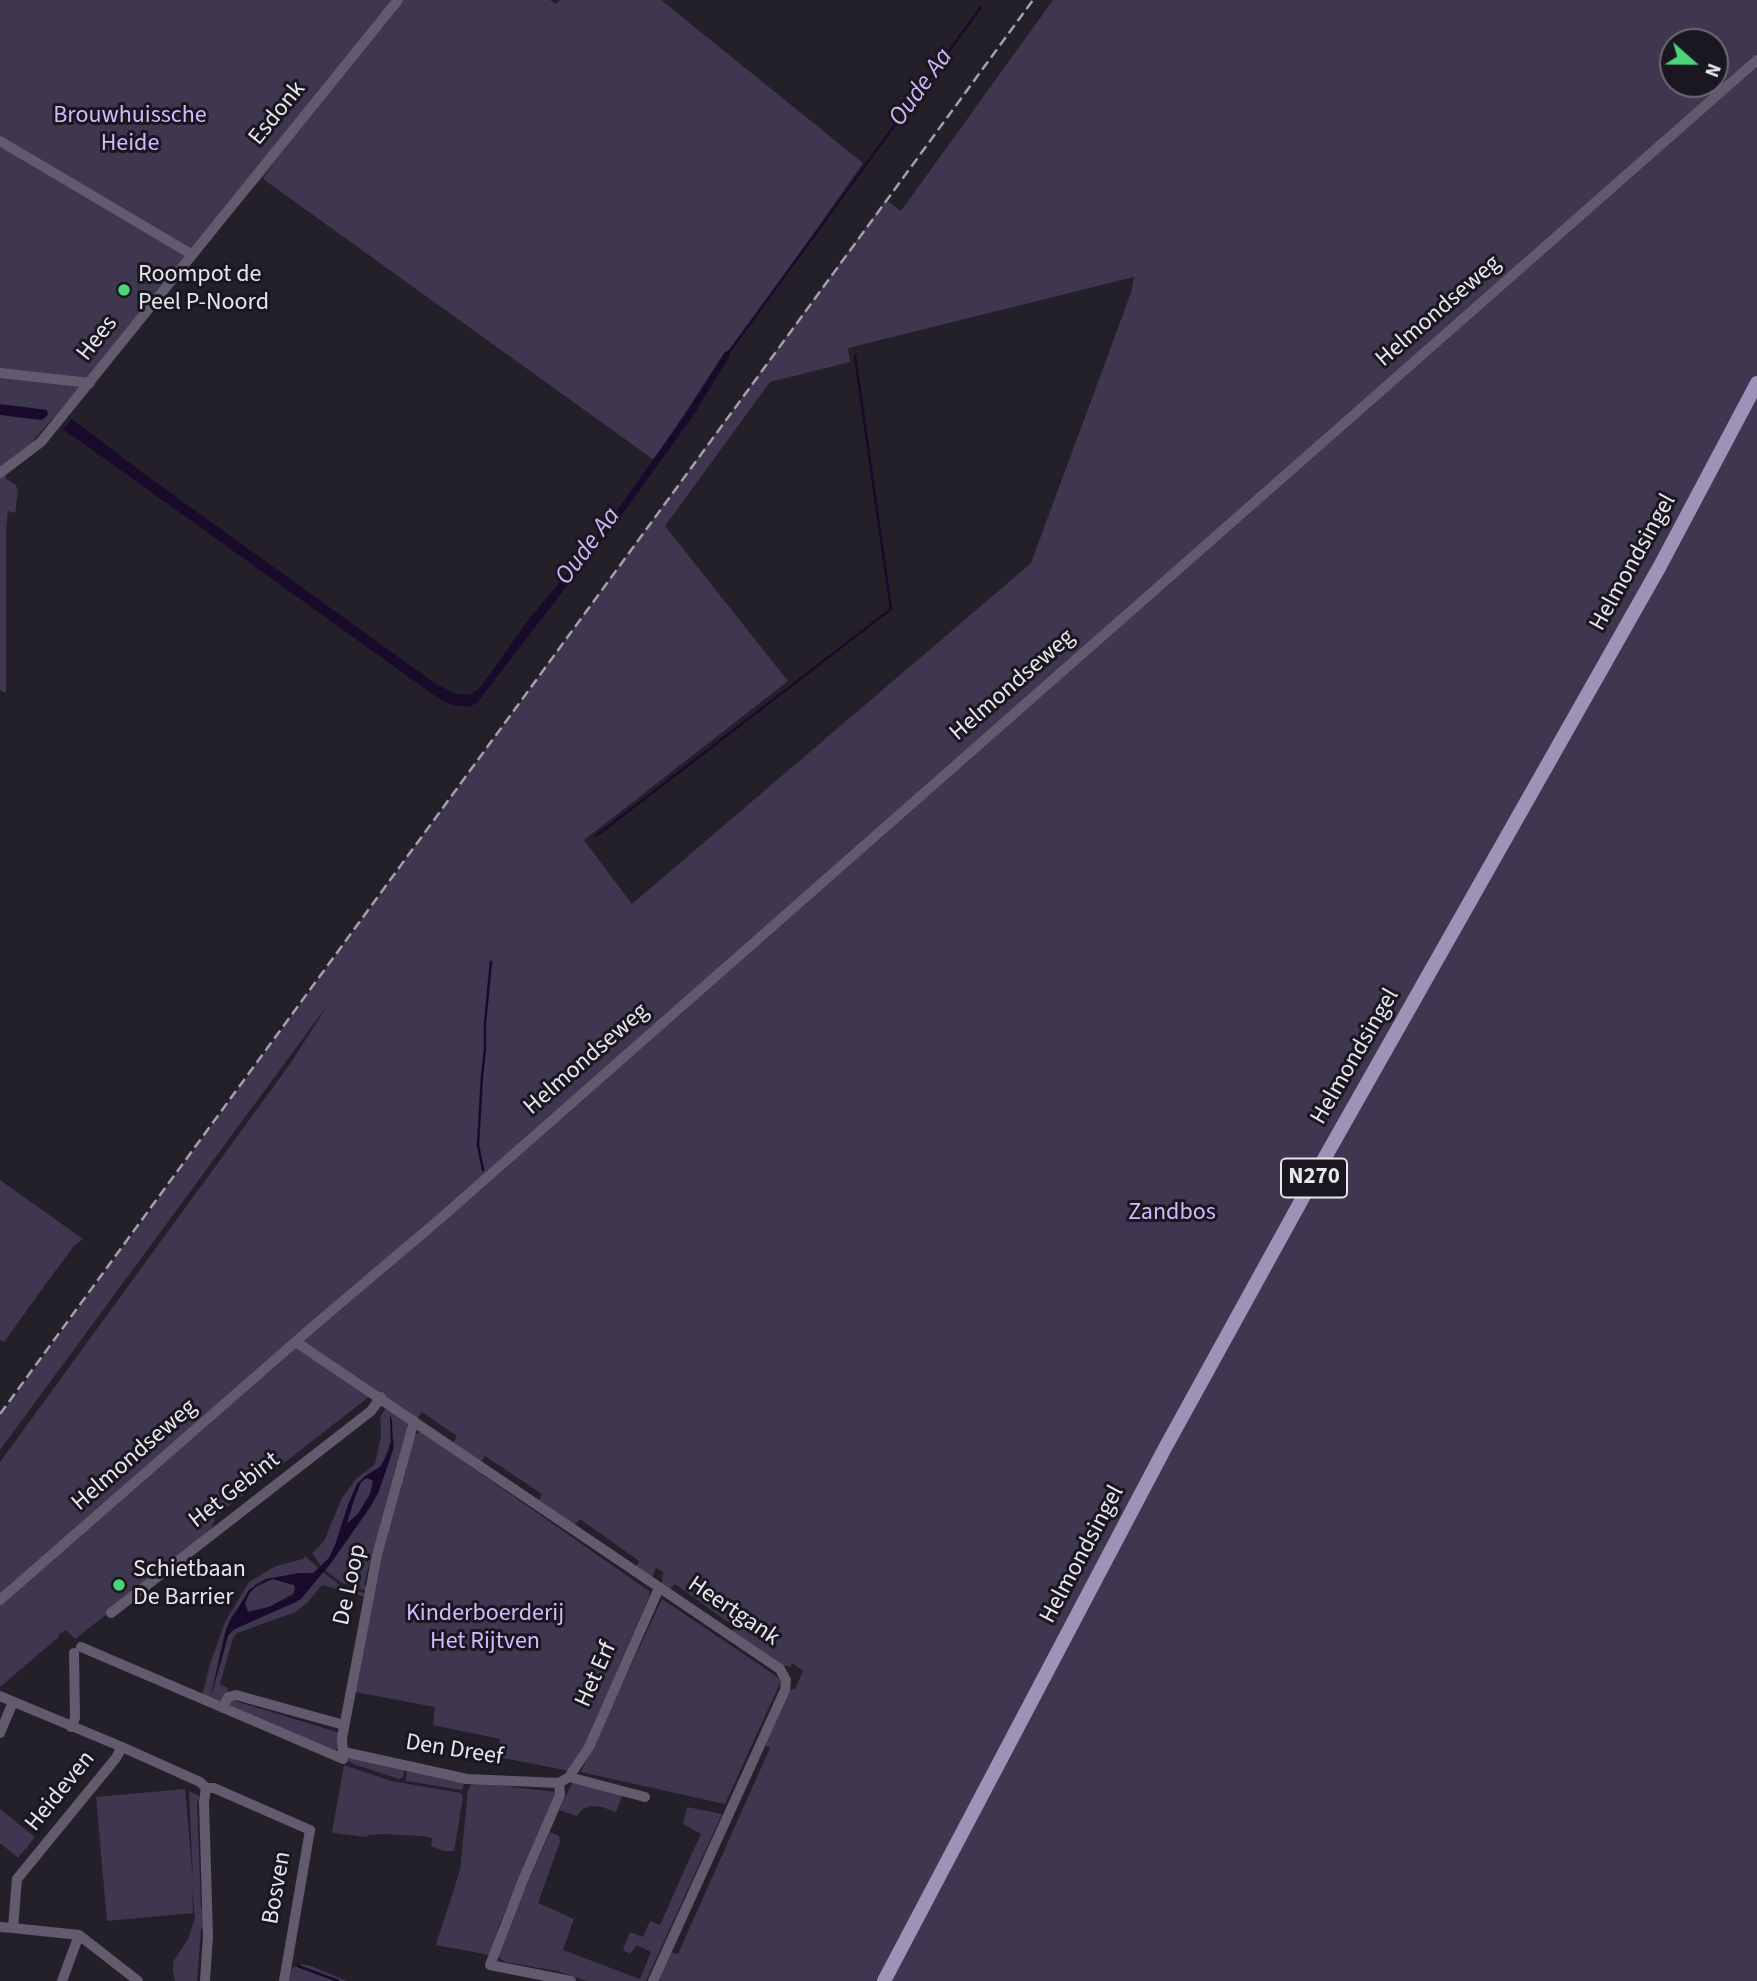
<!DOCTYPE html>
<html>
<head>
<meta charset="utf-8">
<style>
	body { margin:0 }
	#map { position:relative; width:1757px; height:1981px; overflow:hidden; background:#24202a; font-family:"Source Sans 3",sans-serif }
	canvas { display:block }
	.north { position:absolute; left:1659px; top:28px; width:70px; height:70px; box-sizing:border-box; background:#1a1721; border:2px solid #6c6a73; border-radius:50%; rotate:111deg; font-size:19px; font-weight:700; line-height:28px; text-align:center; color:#e8e6ed }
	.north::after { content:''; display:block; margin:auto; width:24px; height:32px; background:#4ad677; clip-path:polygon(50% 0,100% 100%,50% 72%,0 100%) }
</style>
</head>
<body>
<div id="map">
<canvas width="1757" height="1981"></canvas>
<div class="north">N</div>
</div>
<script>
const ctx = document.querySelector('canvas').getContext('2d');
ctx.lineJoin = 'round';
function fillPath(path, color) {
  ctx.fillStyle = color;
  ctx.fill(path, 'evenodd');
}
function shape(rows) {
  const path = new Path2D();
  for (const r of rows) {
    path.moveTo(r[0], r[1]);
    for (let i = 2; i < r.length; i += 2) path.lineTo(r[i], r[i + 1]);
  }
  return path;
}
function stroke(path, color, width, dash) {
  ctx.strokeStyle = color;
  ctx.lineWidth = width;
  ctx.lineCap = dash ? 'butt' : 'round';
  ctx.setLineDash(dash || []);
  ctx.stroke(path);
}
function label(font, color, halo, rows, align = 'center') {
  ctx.font = font + ' "Source Sans 3",sans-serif';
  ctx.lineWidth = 6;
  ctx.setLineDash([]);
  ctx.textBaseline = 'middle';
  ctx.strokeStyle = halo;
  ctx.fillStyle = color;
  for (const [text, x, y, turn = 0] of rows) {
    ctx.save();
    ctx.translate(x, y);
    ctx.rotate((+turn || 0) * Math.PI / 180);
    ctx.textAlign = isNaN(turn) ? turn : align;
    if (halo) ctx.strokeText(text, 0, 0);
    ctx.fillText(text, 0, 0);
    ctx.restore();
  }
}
const green = shape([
	[0,0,550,0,556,4,560,0,661,0,863,163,742,335,731,350,725,352,654,460,263,179,274,164,6,472,6,479,16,485,18,492,15,513,8,511,6,530,6,693,0,690],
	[1053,0,1757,0,1757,1981,657,1981,670,1952,678,1954,770,1748,764,1745,790,1690,795,1689,803,1671,792,1663,791,1667,780,1665,731,1633,735,1627,675,1584,669,1590,664,1586,662,1583,663,1572,656,1568,652,1578,636,1568,639,1561,580,1519,574,1525,539,1500,542,1494,485,1456,481,1462,453,1443,457,1436,422,1412,417,1418,370,1396,216,1516,209,1534,75,1639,66,1630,58,1635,59,1637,0,1687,0,1462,290,1064,329,1003,0,1450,0,1416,886,200,901,211],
	[1673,42,1715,42,1715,84,1673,84],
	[1134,277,1132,290,1031,563,632,904,584,840,788,681,665,526,770,382,850,362,848,348],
	[0,1180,83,1239,75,1245,53,1274,4,1342,0,1340],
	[386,1408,406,1421,408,1427,366,1576,364,1585,368,1586,367,1591,342,1583,325,1570,378,1493,394,1446,390,1414,391,1440,383,1464,357,1484,348,1505,335,1546,329,1558,321,1566,312,1553,324,1541,342,1498,356,1479,375,1464,381,1436,380,1417],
	[420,1431,649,1591,649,1597,587,1740,570,1771,498,1757,500,1739,433,1725,435,1707,355,1692,381,1558,413,1438],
	[367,1478,373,1479,370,1494,358,1514,348,1523,346,1522,355,1497,361,1482],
	[305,1556,319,1568,316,1572,311,1574,266,1579,256,1584,231,1617,224,1635,211,1696,228,1636,235,1628,297,1602,323,1572,340,1585,367,1594,366,1597,322,1585,308,1602,296,1612,237,1633,233,1638,220,1684,228,1688,227,1694,222,1703,202,1696,210,1664,225,1622,249,1582,276,1566,303,1559],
	[273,1579,294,1585,294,1593,269,1607,247,1612,245,1603,252,1589],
	[662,1599,779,1678,781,1681,725,1804,581,1772],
	[229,1699,340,1733,336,1751,227,1707],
	[349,1757,404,1769,403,1777,399,1779,356,1765,348,1761],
	[344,1765,391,1781,461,1793,463,1797,454,1851,444,1851,431,1846,432,1838,423,1836,382,1834,368,1835,367,1837,332,1833],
	[407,1769,464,1782,463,1788,462,1790,406,1781],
	[573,1781,624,1792,616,1812,602,1807,591,1806,583,1809,577,1816,559,1810],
	[477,1783,557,1792,500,1923,490,1955,436,1945,460,1870,468,1790,471,1785],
	[185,1789,193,1881,189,1791,199,1796,199,1800,197,1802,201,1907,205,1909,205,1929,201,1929,197,1981,175,1981,173,1971,173,1962,188,1939,195,1918,192,1890,193,1913,107,1921,96,1797],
	[687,1807,722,1814,646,1981,587,1981,557,1971,505,1962,497,1956,502,1940,550,1832,559,1836,560,1842,538,1903,574,1919,563,1950,640,1979,651,1952,637,1945,630,1954,623,1950,630,1932,643,1937,650,1921,660,1925,693,1851,701,1834,683,1824],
	[0,1809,35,1837,18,1858,0,1843],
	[302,1964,311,1966,347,1981,289,1981,292,1968]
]);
const water = shape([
	[731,350,729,357,693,416,629,505,477,703,469,707,452,705,438,698,80,441,63,430,72,419,143,473,436,684,457,694,469,695,477,690,485,681,526,623,605,527,687,412,725,352],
	[0,404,47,410,48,415,42,420,0,415],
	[390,1414,392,1421,393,1450,378,1493,371,1506,331,1563,301,1599,233,1630,228,1636,211,1696,227,1627,249,1590,266,1579,299,1573,313,1573,329,1558,335,1545,348,1505,357,1484,365,1476,380,1467,389,1451,391,1440],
	[366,1478,374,1481,370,1494,358,1514,347,1523,355,1497,361,1482],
	[273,1579,294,1585,296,1588,293,1595,269,1607,248,1612,245,1603,249,1593,259,1584]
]);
const stream = shape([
	[729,352,981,7],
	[596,836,891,609,855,356],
	[483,1170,478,1145,482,1076,485,1049,485,1023,491,962],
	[298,1966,338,1981]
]);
const minor = shape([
	[0,141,191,254],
	[0,373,90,383],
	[0,473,41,442,398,0],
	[296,1342,780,1669,786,1680,785,1690,653,1981],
	[0,1600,317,1323,441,1218,1757,60],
	[111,1613,371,1411,381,1397],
	[81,1647,343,1759,342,1738,377,1555,414,1421],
	[0,1696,122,1747,200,1782,206,1788,214,1788,310,1830,284,1981],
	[223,1708,228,1697,236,1695,344,1725],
	[71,1727,75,1718,74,1653],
	[0,1733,13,1702],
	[344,1752,467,1779,559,1783],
	[569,1777,645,1797],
	[0,1927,13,1928,17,1879,116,1758,122,1747],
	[13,1928,79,1935,138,1981],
	[62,1981,79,1935],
	[205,1981,208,1936,204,1802,206,1788],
	[571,1981,490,1965,523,1880,560,1795,559,1783,569,1777,589,1747,659,1588]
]);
const major = shape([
	[884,1981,1165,1448,1328,1152,1660,566,1757,383]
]);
const rail = shape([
	[0,1414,1033,0]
]);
const markers = [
	[124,290,7,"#4ad677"],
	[119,1585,7,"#4ad677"]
];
const shields = [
	[1314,1178,66]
];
const shieldNames = [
	["N270",1314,1178]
];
const streetNames = [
	["Esdonk",278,114,-51],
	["Helmondseweg",1439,312,-41],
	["Hees",98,339,-52],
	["Helmondsingel",1634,563,-61],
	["Helmondseweg",1013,686,-41],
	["Helmondsingel",1356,1057,-60],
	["Helmondseweg",587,1060,-41],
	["Helmondseweg",135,1456,-41],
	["Het Gebint",235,1491,-38],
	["Helmondsingel",1083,1555,-62],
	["De Loop",351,1585,-78],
	["Heertgank",733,1612,34],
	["Het Erf",597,1675,-66],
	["Den Dreef",454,1751,9],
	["Heideven",61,1792,-51],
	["Bosven",278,1888,-80]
];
const parkNames = [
	["Brouwhuissche",130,117],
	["Heide",130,145],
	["Zandbos",1172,1214],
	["Kinderboerderij",485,1615],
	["Het Rijtven",485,1643]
];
const poiNames = [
	["Roompot de",138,276],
	["Peel P-Noord",138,304],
	["Schietbaan",133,1571],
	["De Barrier",133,1599]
];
const waterNames = [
	["Oude Aa",922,88,-54],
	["Oude Aa",589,547,-53]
];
fillPath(green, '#3f364f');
fillPath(water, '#190a2c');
stroke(stream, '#190a2c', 2.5);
stroke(minor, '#615b6d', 10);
stroke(major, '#9f92b8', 14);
stroke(rail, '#a4a1a9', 2.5, [10, 5]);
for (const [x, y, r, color] of markers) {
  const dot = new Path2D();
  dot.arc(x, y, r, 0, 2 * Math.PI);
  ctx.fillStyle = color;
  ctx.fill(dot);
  stroke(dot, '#1a1721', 2.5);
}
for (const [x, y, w] of shields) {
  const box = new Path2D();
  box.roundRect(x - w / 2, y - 19.5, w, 39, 5);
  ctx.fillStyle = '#1a1721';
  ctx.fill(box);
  stroke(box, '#e8e6ed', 2);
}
label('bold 23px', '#e8e6ed', null, shieldNames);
label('24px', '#e8e6ed', '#1a1721', streetNames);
label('24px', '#d2bafe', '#1a1721', parkNames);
label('24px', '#e8e6ed', '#1a1721', poiNames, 'left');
label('italic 26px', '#cdb5f8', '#1a1721', waterNames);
</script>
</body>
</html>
